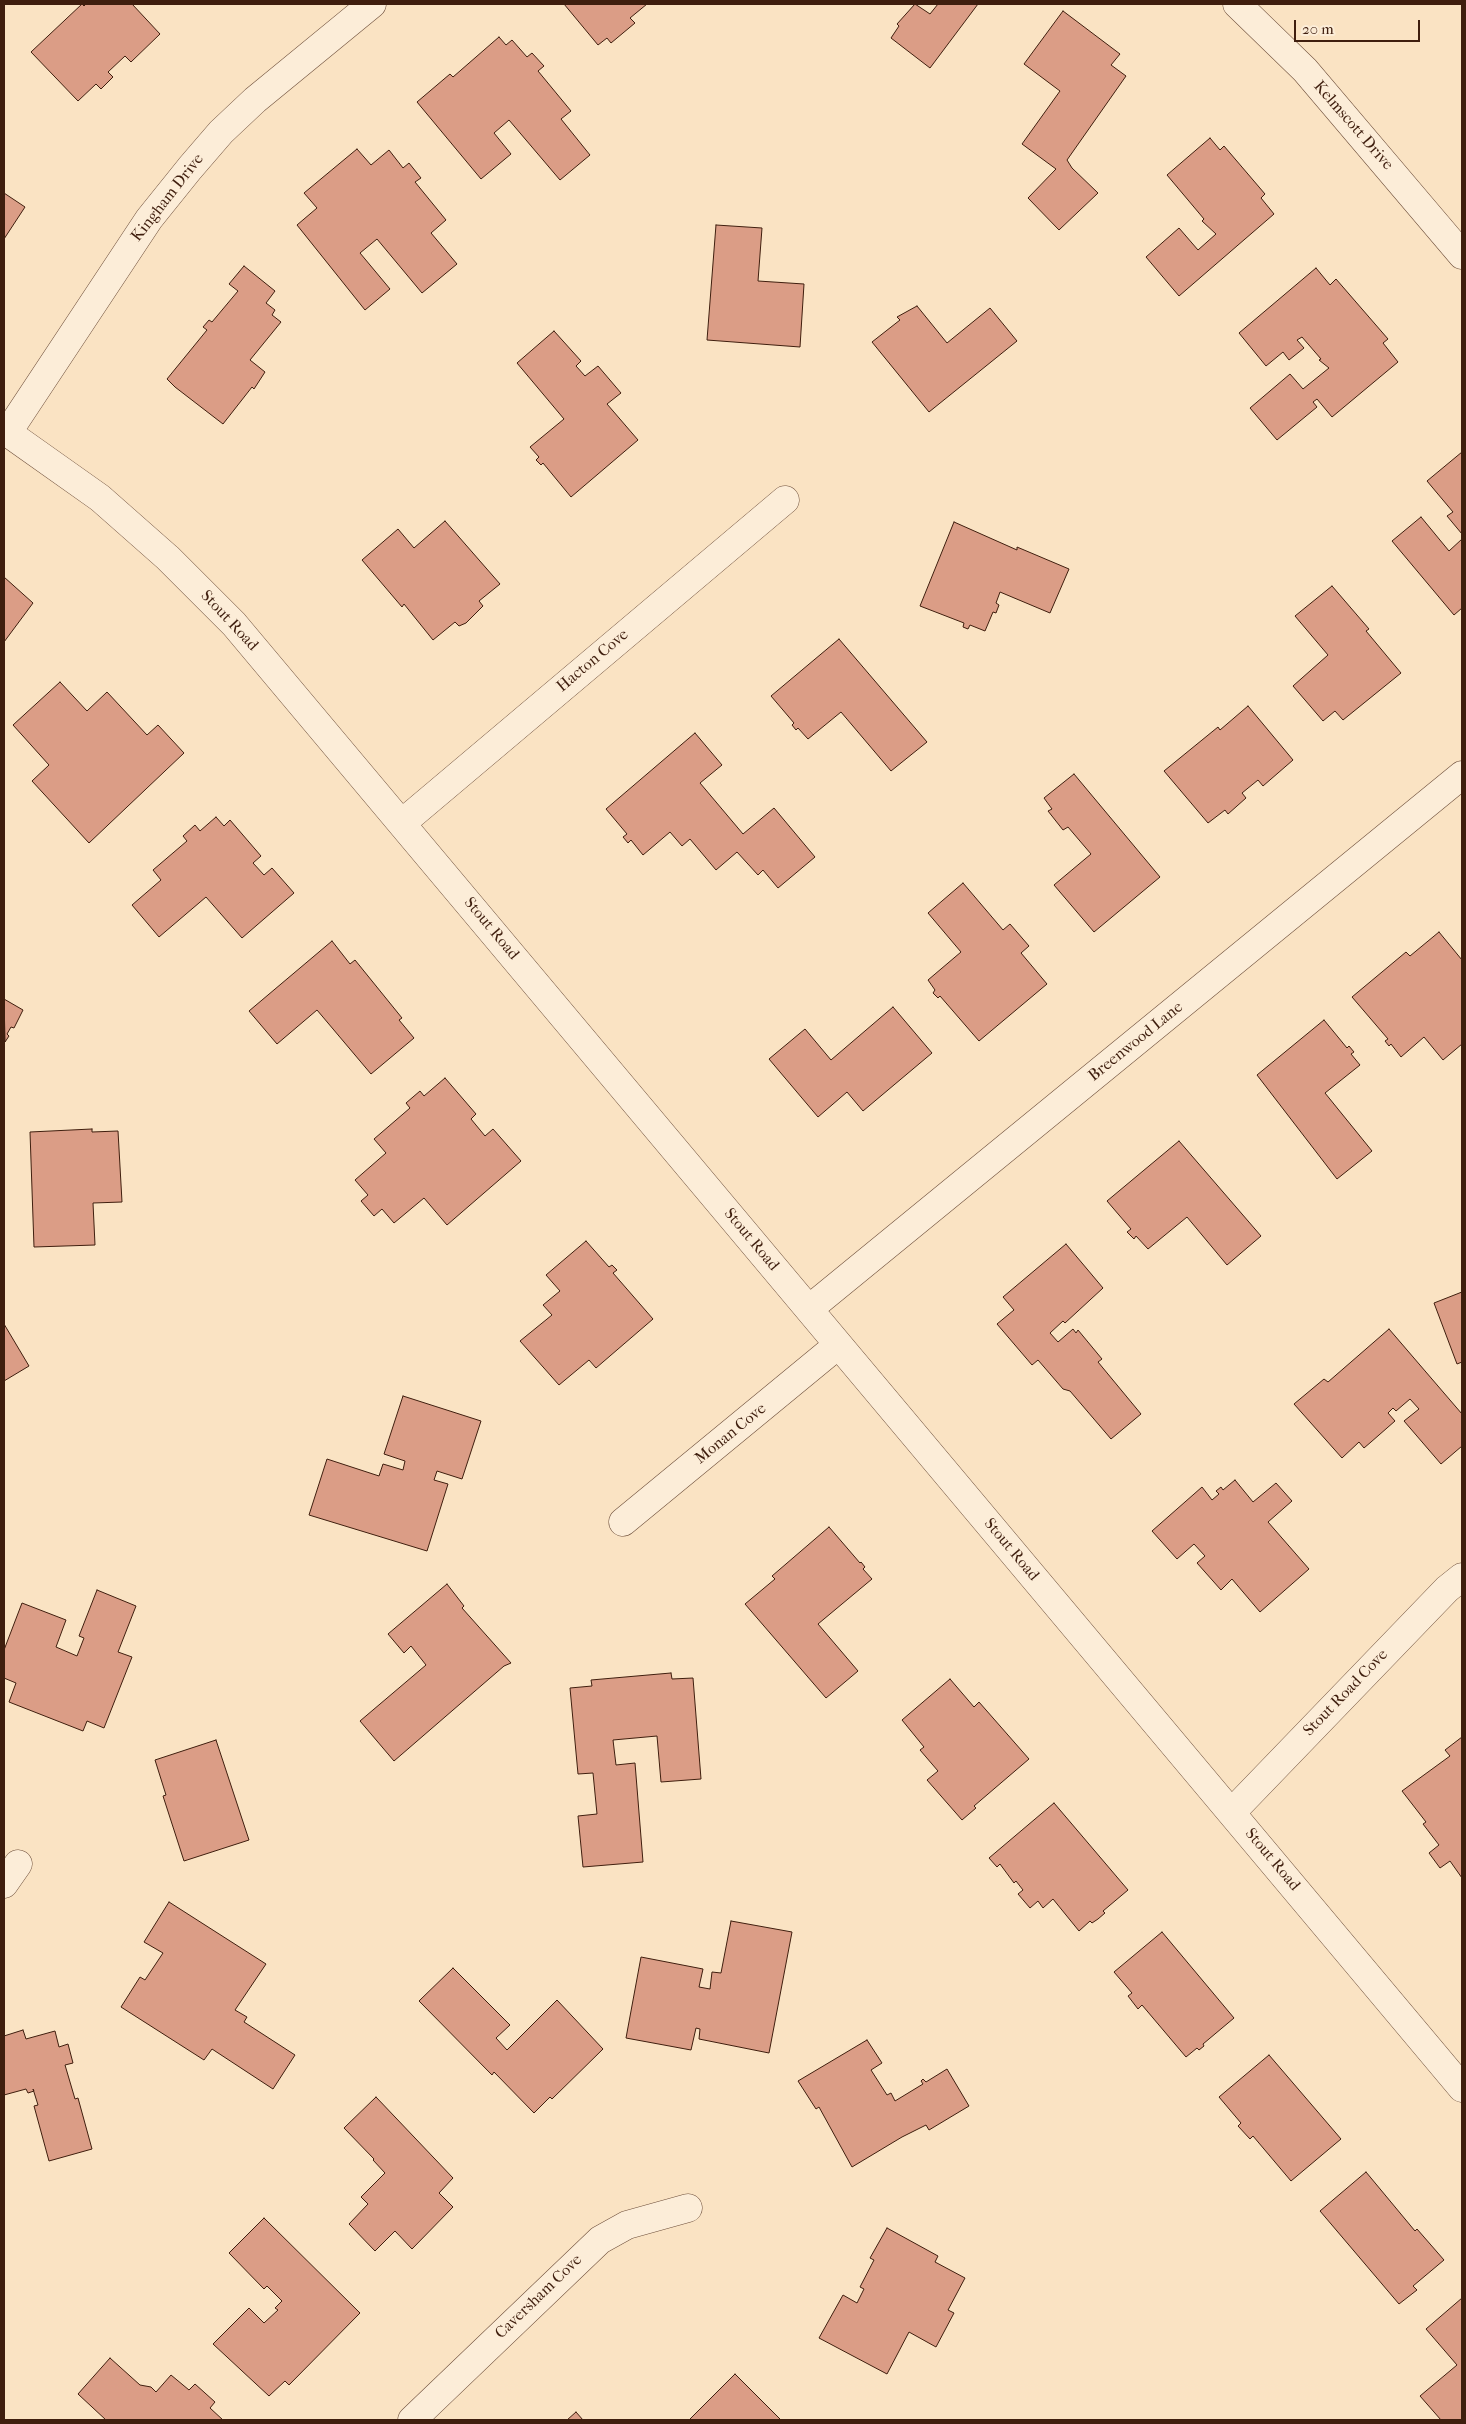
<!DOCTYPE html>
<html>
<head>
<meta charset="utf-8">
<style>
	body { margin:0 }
	#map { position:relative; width:1466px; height:2424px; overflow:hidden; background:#fae3c3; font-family:"IM FELL French Canon",serif }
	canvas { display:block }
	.frame { position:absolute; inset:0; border:5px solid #3f1e0e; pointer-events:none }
	.scale { position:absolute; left:1294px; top:20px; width:126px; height:22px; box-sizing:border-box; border:2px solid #3f1e0e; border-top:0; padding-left:6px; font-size:15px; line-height:18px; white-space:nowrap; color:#3f1e0e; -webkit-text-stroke:4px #fcedd8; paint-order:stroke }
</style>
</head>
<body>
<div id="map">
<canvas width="1466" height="2424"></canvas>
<div class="frame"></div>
<div class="scale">20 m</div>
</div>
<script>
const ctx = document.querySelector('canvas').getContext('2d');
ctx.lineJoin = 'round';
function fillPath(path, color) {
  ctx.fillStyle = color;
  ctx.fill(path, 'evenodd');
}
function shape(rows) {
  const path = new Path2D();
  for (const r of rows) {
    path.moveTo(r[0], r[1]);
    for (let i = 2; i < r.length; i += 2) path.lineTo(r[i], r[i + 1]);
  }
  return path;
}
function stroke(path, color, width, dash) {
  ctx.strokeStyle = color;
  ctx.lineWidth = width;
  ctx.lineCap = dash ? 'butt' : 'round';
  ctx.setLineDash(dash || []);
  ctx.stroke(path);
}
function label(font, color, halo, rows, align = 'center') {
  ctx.font = font + ' "IM FELL French Canon",serif';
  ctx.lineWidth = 4.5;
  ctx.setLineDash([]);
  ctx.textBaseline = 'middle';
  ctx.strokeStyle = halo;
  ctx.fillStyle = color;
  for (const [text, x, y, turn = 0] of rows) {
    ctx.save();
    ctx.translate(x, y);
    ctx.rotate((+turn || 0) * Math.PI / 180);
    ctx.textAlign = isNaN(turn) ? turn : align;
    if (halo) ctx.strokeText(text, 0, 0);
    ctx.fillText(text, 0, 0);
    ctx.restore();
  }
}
const building = shape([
	[82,4,84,6,86,4,132,4,160,34,131,62,125,56,108,72,113,77,101,89,96,84,78,101,31,52,82,4],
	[564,4,647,4,630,18,635,23,611,43,607,38,598,45,564,4],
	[915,4,930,14,938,4,978,4,930,68,891,38,899,26,897,24,915,4],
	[1063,11,1120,54,1111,65,1126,76,1067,160,1072,168,1098,193,1059,230,1028,198,1056,169,1022,144,1060,91,1024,64,1063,11],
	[499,37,506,45,512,40,527,57,532,53,544,66,538,71,571,111,561,119,590,155,560,180,509,120,494,133,511,154,481,179,417,102,450,74,453,77,499,37],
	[1210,138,1220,150,1224,146,1265,194,1261,198,1274,214,1179,296,1146,257,1179,228,1198,250,1216,234,1202,221,1204,219,1167,175,1210,138],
	[357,149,371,165,389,150,403,168,409,163,421,178,415,182,446,220,431,233,457,264,422,293,377,239,360,253,390,289,365,310,297,225,317,208,304,193,357,149],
	[4,193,25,207,4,239,4,193],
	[716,225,762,228,758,281,804,284,800,347,707,340,716,225],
	[244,266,275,291,266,303,275,310,272,315,281,322,250,360,265,372,254,389,252,387,223,424,175,387,167,379,207,330,203,327,209,320,212,322,238,291,229,284,244,266],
	[1316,268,1330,285,1336,279,1388,339,1383,343,1398,362,1332,417,1317,399,1313,402,1317,407,1277,440,1250,408,1290,374,1303,389,1329,368,1319,360,1321,359,1302,337,1297,340,1304,348,1289,360,1283,352,1266,366,1239,333,1316,268],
	[917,306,947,343,990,308,1017,341,929,412,872,342,900,320,897,317,917,306],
	[554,331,581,361,576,366,585,376,598,366,621,393,607,404,638,440,571,497,543,463,541,465,536,460,539,457,530,447,564,419,517,363,554,331],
	[1462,452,1462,534,1447,516,1453,512,1427,481,1462,452],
	[1421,517,1449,551,1462,539,1462,608,1454,615,1392,541,1421,517],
	[445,521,500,584,479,601,483,606,466,623,459,626,455,622,433,640,404,604,402,607,362,560,398,529,414,548,445,521],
	[954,522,1017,550,1017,547,1069,569,1050,613,1000,592,996,603,999,605,996,613,993,612,985,631,970,625,968,629,963,627,964,623,920,606,954,522],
	[4,577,33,603,4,642,4,577],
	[1332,586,1369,629,1366,631,1401,673,1343,720,1335,711,1323,721,1293,686,1328,655,1295,616,1332,586],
	[839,639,927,742,891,771,841,712,808,739,798,728,796,730,792,725,794,723,771,696,839,639],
	[60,682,87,711,107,692,147,735,158,725,184,753,89,843,32,781,49,765,13,725,60,682],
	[1248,706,1293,760,1263,786,1258,780,1242,793,1246,798,1228,814,1225,810,1208,823,1164,771,1218,727,1220,730,1248,706],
	[695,733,722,765,700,783,743,834,774,808,815,857,778,888,763,870,758,875,737,852,716,870,690,839,682,846,670,832,643,855,631,840,628,843,623,837,627,834,606,809,695,733],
	[1074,774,1160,877,1094,932,1054,885,1091,854,1068,827,1063,830,1048,811,1052,809,1044,798,1074,774],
	[216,817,224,826,230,820,261,856,253,863,264,875,272,868,294,893,242,938,206,897,159,937,132,905,161,880,153,870,187,841,183,836,195,825,200,831,216,817],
	[963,883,1003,930,1010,924,1029,946,1021,953,1047,984,979,1041,940,996,938,998,933,993,935,990,928,980,961,952,928,913,963,883],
	[1439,932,1462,960,1462,1044,1443,1060,1424,1037,1401,1057,1391,1044,1389,1046,1385,1041,1388,1039,1352,997,1406,952,1410,956,1439,932],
	[332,941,350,964,355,960,402,1018,399,1020,414,1038,371,1074,317,1010,277,1044,249,1011,332,941],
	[4,999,23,1010,14,1028,11,1027,7,1034,9,1036,5,1042,4,999],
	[893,1007,932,1053,863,1111,847,1092,818,1117,769,1059,805,1029,831,1060,893,1007],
	[1324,1020,1347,1048,1349,1046,1354,1052,1351,1054,1360,1065,1325,1093,1372,1151,1337,1179,1257,1075,1324,1020],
	[445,1078,476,1114,471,1119,485,1136,493,1129,521,1161,447,1225,424,1198,394,1223,382,1209,374,1216,361,1201,368,1195,355,1180,386,1153,374,1139,410,1108,406,1103,420,1091,424,1096,445,1078],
	[92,1129,92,1132,118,1131,122,1202,93,1203,95,1245,34,1247,30,1132,92,1129],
	[1179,1141,1261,1236,1227,1265,1187,1217,1148,1249,1136,1236,1134,1239,1127,1232,1131,1229,1107,1201,1179,1141],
	[586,1241,609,1267,612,1265,617,1270,613,1273,653,1319,596,1368,589,1360,559,1385,520,1341,552,1315,543,1305,560,1291,546,1275,586,1241],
	[1066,1244,1103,1288,1065,1323,1063,1321,1050,1333,1058,1342,1073,1329,1076,1333,1078,1330,1102,1359,1098,1362,1141,1414,1111,1439,1070,1391,1063,1389,1038,1360,1032,1365,997,1324,1014,1310,1003,1297,1066,1244],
	[1462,1292,1462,1362,1457,1364,1434,1303,1462,1292],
	[4,1324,29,1366,4,1381,4,1324],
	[1389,1329,1462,1414,1462,1446,1441,1464,1404,1421,1419,1409,1410,1399,1396,1411,1393,1408,1388,1413,1395,1421,1371,1442,1364,1448,1359,1442,1342,1458,1294,1404,1324,1379,1328,1382,1389,1329],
	[403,1396,481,1421,462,1479,437,1471,434,1480,448,1484,427,1551,309,1515,327,1459,379,1476,383,1464,403,1470,405,1461,384,1454,403,1396],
	[1235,1480,1253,1502,1276,1483,1292,1501,1268,1522,1309,1569,1260,1612,1232,1579,1221,1590,1197,1563,1205,1556,1194,1544,1177,1559,1152,1531,1202,1487,1212,1500,1219,1494,1216,1491,1221,1487,1223,1490,1235,1480],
	[829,1527,860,1563,861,1562,865,1567,863,1569,872,1579,818,1624,858,1671,826,1698,745,1604,775,1579,772,1576,829,1527],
	[447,1584,464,1606,462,1608,511,1663,504,1666,394,1761,360,1721,426,1665,411,1646,404,1653,388,1634,447,1584],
	[97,1590,136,1606,118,1652,132,1657,104,1728,87,1721,83,1731,9,1702,16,1683,4,1678,4,1650,22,1603,66,1620,56,1647,77,1656,84,1638,79,1636,97,1590],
	[671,1673,672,1679,693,1678,701,1779,661,1782,657,1736,613,1740,616,1765,635,1763,643,1862,583,1867,578,1816,597,1814,593,1773,578,1774,570,1688,592,1686,591,1680,671,1673],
	[950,1679,974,1707,979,1702,1029,1759,974,1806,976,1808,962,1820,927,1780,938,1771,920,1750,924,1747,902,1720,950,1679],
	[1462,1737,1462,1878,1450,1861,1440,1868,1429,1853,1439,1845,1423,1824,1426,1822,1402,1791,1450,1756,1445,1750,1462,1737],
	[216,1740,249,1840,184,1861,163,1796,166,1795,155,1760,216,1740],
	[1054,1803,1128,1890,1103,1911,1105,1913,1098,1919,1092,1923,1090,1921,1079,1931,1053,1899,1043,1908,1038,1901,1030,1908,1018,1894,1023,1890,1016,1881,1014,1883,1000,1864,997,1867,989,1858,1054,1803],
	[169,1902,266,1964,235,2010,247,2017,244,2022,295,2055,273,2089,212,2049,204,2060,121,2007,140,1977,145,1980,163,1953,144,1942,169,1902],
	[731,1921,792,1932,769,2053,699,2039,700,2029,696,2028,691,2050,626,2038,641,1957,703,1969,699,1987,710,1989,712,1972,721,1973,731,1921],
	[1162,1932,1234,2018,1203,2044,1204,2046,1199,2050,1197,2048,1186,2057,1142,2005,1138,2009,1128,1996,1132,1993,1114,1972,1162,1932],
	[453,1968,510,2025,496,2038,507,2050,557,2000,603,2049,552,2099,550,2097,534,2113,494,2072,492,2075,419,2001,453,1968],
	[23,2030,26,2039,55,2031,59,2047,68,2044,73,2063,65,2065,75,2099,78,2098,92,2149,49,2161,34,2106,38,2105,33,2089,34,2091,28,2093,26,2089,4,2095,4,2036,23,2030],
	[867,2040,882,2063,871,2070,887,2095,891,2093,895,2101,923,2084,921,2081,923,2079,926,2082,947,2069,969,2106,929,2130,926,2125,902,2137,852,2167,819,2107,816,2109,798,2081,867,2040],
	[1269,2055,1341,2139,1291,2181,1253,2136,1250,2139,1238,2126,1241,2123,1219,2097,1269,2055],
	[376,2097,453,2178,439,2193,453,2207,412,2249,395,2231,375,2251,349,2224,368,2204,361,2197,385,2173,373,2160,374,2159,344,2128,376,2097],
	[1366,2172,1415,2231,1417,2229,1444,2260,1413,2286,1417,2290,1399,2304,1320,2211,1366,2172],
	[264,2218,360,2313,289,2385,285,2381,269,2396,213,2344,249,2308,264,2323,278,2310,275,2308,282,2301,267,2286,264,2289,229,2253,264,2218],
	[887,2228,938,2256,935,2262,965,2278,948,2310,954,2313,936,2347,909,2332,887,2374,819,2338,843,2295,857,2303,864,2289,860,2287,874,2260,870,2258,887,2228],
	[1462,2298,1462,2420,1441,2420,1420,2396,1457,2365,1426,2329,1462,2298],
	[110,2358,140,2385,151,2387,156,2392,171,2375,189,2390,195,2384,215,2402,210,2408,223,2420,106,2420,78,2394,110,2358],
	[735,2374,781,2420,689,2420,735,2374],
	[576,2412,583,2420,567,2420,576,2412]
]);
const minor = shape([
	[1237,4,1305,70,1462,255],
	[4,430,100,498,168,558,234,624,1462,2088],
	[8,432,149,219,190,168,221,132,255,100,372,4],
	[402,823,785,500],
	[809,1309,1462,775],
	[623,1522,838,1345],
	[1232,1812,1447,1589,1462,1577],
	[4,1884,18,1864],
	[412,2420,600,2240,627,2225,688,2208]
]);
const streetNames = [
	["Kelmscott Drive",1353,126,49],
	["Kingham Drive",168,198,-52],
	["Stout Road",229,621,47],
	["Hacton Cove",593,661,-40],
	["Stout Road",491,929,50],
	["Breenwood Lane",1136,1042,-39],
	["Stout Road",751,1240,50],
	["Monan Cove",731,1434,-39],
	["Stout Road",1011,1550,50],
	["Stout Road Cove",1346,1693,-46],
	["Stout Road",1272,1860,50],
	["Caversham Cove",539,2297,-44]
];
fillPath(building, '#db9d86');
stroke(building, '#3f1e0e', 1);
stroke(minor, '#6e4f3b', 29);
stroke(minor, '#fcedd8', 28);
label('16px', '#3f1e0e', '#fcedd8', streetNames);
</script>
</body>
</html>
